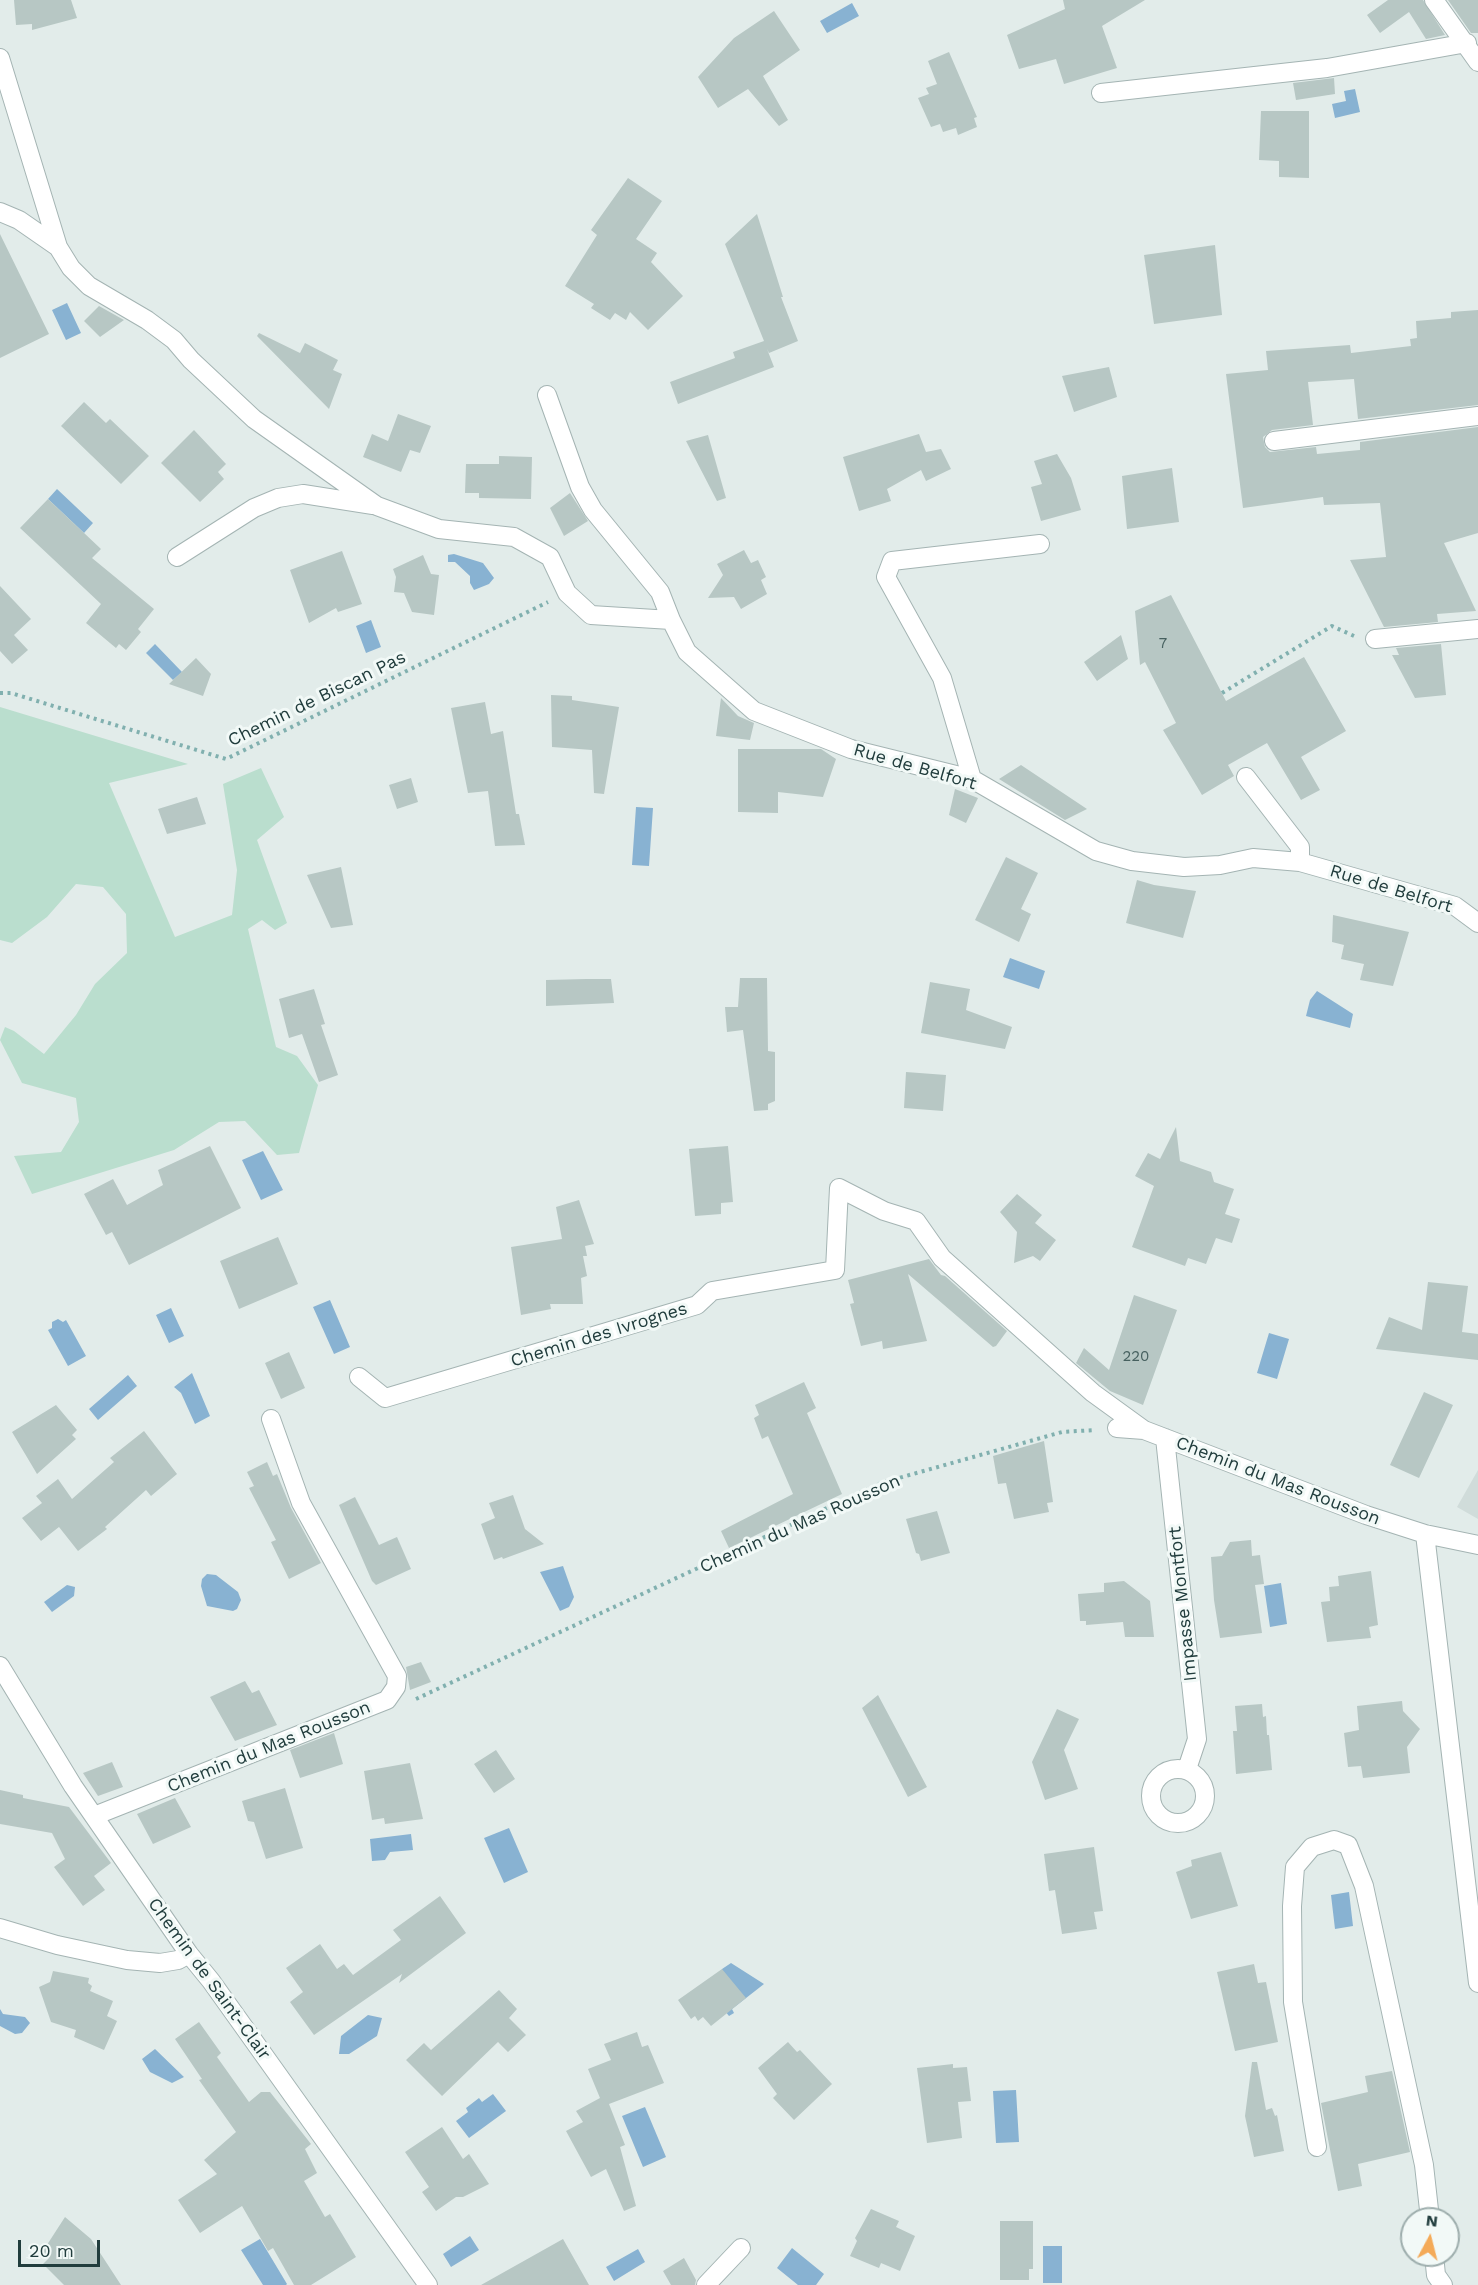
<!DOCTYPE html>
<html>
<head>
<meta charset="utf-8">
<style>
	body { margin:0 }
	#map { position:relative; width:1478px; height:2285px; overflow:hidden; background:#e2ecea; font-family:"Work Sans",sans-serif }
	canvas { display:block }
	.north { position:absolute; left:1400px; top:2207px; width:60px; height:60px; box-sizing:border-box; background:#f2f9f7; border:2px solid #9eaead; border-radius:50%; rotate:7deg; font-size:16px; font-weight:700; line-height:24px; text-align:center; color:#213d3d }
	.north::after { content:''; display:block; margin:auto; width:21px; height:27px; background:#f4aa58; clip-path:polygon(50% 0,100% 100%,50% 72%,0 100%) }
	.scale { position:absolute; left:18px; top:2240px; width:82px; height:27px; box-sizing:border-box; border:3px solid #213d3d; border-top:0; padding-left:8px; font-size:18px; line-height:21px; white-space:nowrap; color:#213d3d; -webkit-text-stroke:4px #f2f9f7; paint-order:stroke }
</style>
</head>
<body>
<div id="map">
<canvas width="1478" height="2285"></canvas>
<div class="north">N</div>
<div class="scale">20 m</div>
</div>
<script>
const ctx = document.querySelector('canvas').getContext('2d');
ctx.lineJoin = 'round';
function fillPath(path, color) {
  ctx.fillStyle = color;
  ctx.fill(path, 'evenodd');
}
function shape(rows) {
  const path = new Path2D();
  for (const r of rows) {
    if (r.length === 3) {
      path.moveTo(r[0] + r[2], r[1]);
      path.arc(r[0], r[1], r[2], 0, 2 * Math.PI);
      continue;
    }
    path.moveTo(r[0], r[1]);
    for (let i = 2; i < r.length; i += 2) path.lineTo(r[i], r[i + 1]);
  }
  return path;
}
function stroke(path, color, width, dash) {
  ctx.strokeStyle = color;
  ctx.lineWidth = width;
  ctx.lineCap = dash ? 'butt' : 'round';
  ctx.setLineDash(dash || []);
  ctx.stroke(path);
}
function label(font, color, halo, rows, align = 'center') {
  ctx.font = font + ' "Work Sans",sans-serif';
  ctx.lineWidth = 6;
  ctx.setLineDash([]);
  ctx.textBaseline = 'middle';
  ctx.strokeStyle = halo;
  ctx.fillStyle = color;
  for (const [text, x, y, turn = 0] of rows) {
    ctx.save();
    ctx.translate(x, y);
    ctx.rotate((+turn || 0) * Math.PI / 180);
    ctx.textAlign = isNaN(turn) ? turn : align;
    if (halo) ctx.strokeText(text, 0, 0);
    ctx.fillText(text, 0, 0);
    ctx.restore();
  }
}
const built = shape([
	[1478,1470,1478,1519,1457,1507]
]);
const green = shape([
	[0,707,188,764,109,783,175,937,232,915,237,870,223,784,261,768,284,817,257,840,287,923,275,930,262,920,248,929,276,1047,297,1056,318,1085,299,1153,277,1155,245,1121,219,1122,174,1150,32,1194,14,1156,61,1152,79,1122,76,1098,22,1083,0,1040,5,1027,14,1031,44,1054,76,1015,95,984,127,953,126,914,103,887,76,884,47,917,12,943,0,940]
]);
const water = shape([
	[852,3,859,16,827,33,820,21],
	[1355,89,1360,112,1335,118,1332,104,1346,101,1344,91],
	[67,303,81,333,66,340,52,310],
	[57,489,93,523,84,533,48,499],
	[454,554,483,563,494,578,489,584,474,590,470,583,470,576,455,562,448,562,448,555],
	[371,620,381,647,366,653,356,626],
	[155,644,182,672,173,680,146,653],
	[636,807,653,808,649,866,632,865],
	[1010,958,1045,971,1039,989,1003,977],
	[1317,991,1353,1014,1350,1028,1306,1016,1310,1000],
	[263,1151,283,1190,261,1200,242,1160],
	[330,1300,350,1347,334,1354,313,1307],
	[171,1308,184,1336,169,1343,156,1315],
	[58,1319,63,1322,66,1320,86,1356,68,1366,48,1330,52,1328,52,1322],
	[1269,1333,1289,1339,1277,1379,1257,1373],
	[192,1373,210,1416,195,1424,181,1393,174,1387],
	[128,1375,137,1386,98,1420,89,1409],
	[563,1566,574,1597,569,1607,560,1611,540,1572],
	[207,1574,216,1575,238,1592,241,1600,237,1609,233,1611,207,1606,201,1586,202,1579],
	[1281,1583,1287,1624,1270,1627,1264,1586],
	[67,1585,75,1587,74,1596,52,1612,44,1602],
	[509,1828,528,1872,504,1883,484,1838],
	[411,1834,413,1850,390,1852,385,1860,372,1861,370,1839],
	[1349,1892,1353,1926,1335,1929,1331,1895],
	[731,1963,764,1984,732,2009,734,2013,729,2016,716,2000,722,1969],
	[0,2009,3,2014,25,2017,30,2023,22,2033,15,2034,0,2026],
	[368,2015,382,2018,377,2036,349,2054,339,2054,341,2036],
	[155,2049,184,2077,172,2083,150,2072,142,2059],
	[1016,2090,1019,2142,996,2143,993,2091],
	[493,2094,506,2111,469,2138,456,2121,468,2112,466,2108,479,2098,482,2102],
	[645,2107,666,2157,643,2167,622,2116],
	[470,2236,479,2250,451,2267,443,2254],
	[260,2239,287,2284,286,2285,263,2285,241,2250],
	[1043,2246,1062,2246,1062,2283,1043,2283],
	[792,2248,824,2274,816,2285,798,2285,777,2268],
	[638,2249,645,2262,614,2281,606,2267]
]);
const building = shape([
	[14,0,71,0,77,18,32,30,32,24,16,25],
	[1063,0,1145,0,1102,26,1117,68,1064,84,1056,59,1019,69,1007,35,1065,9],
	[1388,0,1423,0,1445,35,1426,39,1409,12,1380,33,1367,15],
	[1448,0,1478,0,1478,33,1471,33],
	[774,11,800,50,763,76,788,120,779,126,748,89,718,108,698,77,734,38],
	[949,52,977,117,974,118,977,127,958,135,956,128,943,132,940,124,931,127,918,98,929,94,926,88,937,84,928,61],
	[1334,78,1335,94,1296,100,1293,83],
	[1261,111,1309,111,1309,178,1279,177,1279,161,1259,160],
	[628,178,662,201,636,239,657,253,651,262,683,296,648,330,630,312,626,320,615,313,610,320,591,308,594,304,565,286,597,235,591,230],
	[757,214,783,297,781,297,798,341,769,353,767,349,774,367,678,404,670,382,735,358,733,352,764,341,725,244],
	[0,234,49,334,0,358],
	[1215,245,1222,315,1154,324,1144,255],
	[99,306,124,320,100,337,84,321],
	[1478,310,1478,405,1358,419,1354,379,1308,382,1313,425,1272,430,1263,437,1265,447,1270,452,1316,447,1317,454,1360,450,1360,442,1478,427,1478,533,1444,543,1476,611,1437,614,1438,622,1384,627,1350,560,1386,557,1380,503,1324,505,1323,497,1243,508,1226,374,1268,370,1266,351,1350,345,1351,353,1411,346,1410,339,1417,338,1416,321,1451,318,1451,312],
	[259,333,300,353,305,343,338,360,333,370,342,374,329,409,257,336],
	[1109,367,1117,397,1074,412,1062,376],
	[84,402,106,423,110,419,149,456,121,484,61,426],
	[398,414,431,426,420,453,410,450,401,472,363,457,372,434,388,441],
	[194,430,226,464,218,472,224,479,200,502,161,463],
	[919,434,926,452,941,449,951,469,926,481,921,470,887,489,891,501,859,511,843,457],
	[708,435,726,498,717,501,686,441],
	[1057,454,1071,478,1081,510,1041,521,1031,487,1042,484,1034,461],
	[499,456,532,457,531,499,479,498,479,493,465,493,466,464,499,464],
	[1172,468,1179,522,1127,529,1122,476],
	[570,493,588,521,564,536,550,508],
	[48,499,101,549,92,558,154,609,138,629,141,632,126,650,119,644,116,648,86,623,101,604,20,528],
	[744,550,751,563,758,560,766,577,761,580,767,594,741,609,734,597,708,598,723,575,717,564],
	[342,551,362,604,338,612,336,608,309,623,290,570],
	[423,555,431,574,439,575,434,615,412,612,404,593,394,592,396,577,393,569],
	[0,586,31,619,14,635,28,650,12,664,0,651],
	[1171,595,1226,701,1304,657,1346,731,1301,757,1320,790,1301,800,1267,743,1228,765,1234,776,1202,795,1163,730,1176,723,1145,662,1140,665,1135,611],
	[1121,635,1128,659,1097,681,1084,662],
	[1441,644,1446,695,1415,698,1392,655,1399,655,1396,648],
	[196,658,211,674,203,696,169,684],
	[551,695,572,696,572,700,619,707,604,794,594,793,592,750,552,747],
	[721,698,738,716,754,723,750,740,716,736],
	[485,702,491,734,503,731,516,814,519,814,525,845,495,846,488,791,468,793,451,708],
	[738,749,821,749,836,759,823,797,778,792,778,813,738,812],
	[1021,765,1087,809,1065,820,999,779],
	[411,778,418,802,397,809,389,785],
	[955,789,978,798,966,823,949,815],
	[197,797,206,824,167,834,158,809],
	[1006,857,1038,873,1021,909,1031,914,1019,942,975,920],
	[341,867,353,925,331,928,307,875],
	[1137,880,1154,885,1196,891,1183,938,1126,923],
	[1333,915,1409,932,1393,986,1360,980,1364,964,1341,959,1344,945,1332,942],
	[740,978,767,978,768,1051,775,1052,775,1101,768,1104,768,1110,754,1111,743,1030,727,1032,725,1007,738,1007],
	[586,979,611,979,614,1003,546,1006,546,980],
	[930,982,970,989,966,1010,1012,1027,1005,1049,921,1033],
	[314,989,325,1024,321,1025,338,1075,319,1082,302,1034,289,1038,279,999],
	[906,1072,946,1075,943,1111,904,1108],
	[1176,1127,1180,1161,1211,1172,1214,1182,1234,1189,1225,1214,1240,1219,1232,1243,1216,1238,1206,1264,1188,1258,1185,1266,1132,1247,1154,1186,1135,1176,1148,1153,1160,1159],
	[210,1146,241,1208,129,1265,112,1232,106,1235,84,1194,113,1179,127,1205,163,1185,158,1170],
	[728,1146,733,1202,721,1203,721,1214,695,1216,689,1149],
	[1017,1194,1042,1215,1035,1223,1056,1240,1040,1261,1033,1256,1014,1263,1017,1232,1000,1212],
	[579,1200,594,1244,585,1246,587,1256,583,1256,587,1276,581,1278,583,1304,550,1304,551,1309,521,1315,511,1247,562,1239,556,1207],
	[278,1237,298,1284,239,1309,220,1261],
	[929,1259,941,1275,945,1276,1007,1331,996,1346,993,1347,908,1274,927,1341,883,1349,882,1341,861,1346,850,1304,854,1303,848,1280],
	[1428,1282,1468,1286,1462,1332,1478,1334,1478,1360,1376,1349,1389,1317,1422,1330],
	[1134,1295,1177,1310,1143,1405,1110,1391,1076,1363,1084,1348,1109,1370],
	[289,1352,305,1388,281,1399,265,1363],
	[804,1382,816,1408,807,1413,842,1494,729,1548,721,1531,793,1494,768,1436,762,1439,754,1418,759,1415,755,1405],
	[1424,1392,1453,1405,1419,1478,1390,1465],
	[56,1405,77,1430,72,1435,76,1439,37,1474,12,1432],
	[144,1431,177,1474,151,1496,146,1490,105,1527,107,1529,78,1551,59,1527,41,1541,22,1518,42,1503,36,1496,58,1479,72,1499,114,1462,110,1458],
	[1044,1441,1053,1502,1047,1503,1049,1512,1014,1519,1006,1483,998,1484,993,1456],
	[267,1462,273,1476,277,1474,291,1508,321,1563,289,1579,271,1542,276,1540,249,1488,254,1486,247,1472],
	[513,1495,525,1529,544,1544,503,1559,502,1557,494,1560,481,1524,495,1518,489,1503],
	[355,1497,379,1545,397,1537,411,1569,376,1585,372,1581,339,1505],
	[937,1511,950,1553,921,1561,919,1554,916,1553,906,1519],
	[1251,1540,1252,1556,1260,1555,1264,1584,1255,1585,1262,1633,1220,1638,1214,1600,1211,1557,1222,1556,1230,1542],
	[1371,1571,1378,1625,1369,1627,1371,1638,1327,1642,1321,1602,1330,1601,1329,1587,1339,1586,1338,1576],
	[1124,1581,1150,1601,1154,1637,1125,1637,1123,1622,1086,1625,1086,1621,1080,1621,1078,1594,1104,1592,1104,1583],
	[421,1662,431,1682,410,1690,406,1667],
	[245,1681,252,1693,259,1690,277,1725,235,1741,210,1697],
	[878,1695,927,1787,908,1797,862,1708],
	[1402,1701,1403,1711,1420,1729,1407,1747,1410,1773,1363,1778,1361,1766,1348,1767,1344,1733,1359,1730,1357,1706],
	[1262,1704,1263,1717,1266,1716,1267,1735,1269,1735,1272,1770,1236,1774,1233,1731,1237,1731,1235,1706],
	[1057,1709,1079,1719,1064,1750,1078,1789,1045,1800,1032,1762],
	[334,1733,343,1764,300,1778,290,1750],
	[496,1750,515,1779,494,1793,474,1764],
	[112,1762,123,1787,98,1796,83,1773],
	[410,1763,423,1819,385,1824,384,1818,372,1820,364,1771],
	[285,1788,303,1848,266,1859,254,1822,248,1821,242,1801],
	[0,1790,23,1795,23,1798,69,1807,111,1863,94,1876,105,1890,83,1906,54,1867,65,1859,52,1833,0,1824],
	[175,1798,191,1827,153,1844,137,1814],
	[1094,1847,1103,1911,1094,1912,1097,1929,1062,1934,1055,1890,1049,1891,1044,1854],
	[1221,1852,1238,1906,1191,1919,1176,1872,1192,1866,1191,1860],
	[440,1896,466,1933,399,1983,402,1974,314,2035,290,2002,303,1992,286,1968,320,1944,337,1969,344,1964,353,1975,401,1940,393,1930],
	[1254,1964,1258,1983,1266,1982,1278,2042,1235,2051,1217,1972],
	[722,1969,746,1998,711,2026,703,2017,698,2021,695,2016,691,2019,678,2000],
	[53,1971,89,1978,88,1983,92,1986,90,1991,113,2001,107,2016,117,2021,104,2050,74,2037,76,2030,51,2022,39,1987,50,1982],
	[499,1990,517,2009,509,2018,526,2035,508,2052,498,2042,442,2096,406,2060,424,2043,431,2050],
	[199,2022,221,2053,217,2057,249,2102,261,2092,270,2092,311,2144,305,2149,317,2173,304,2181,325,2217,330,2214,356,2257,311,2285,294,2285,273,2248,268,2251,242,2206,200,2233,178,2200,217,2174,204,2160,236,2132,199,2080,202,2079,175,2039],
	[637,2032,642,2047,648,2045,664,2083,609,2104,625,2145,620,2147,636,2206,624,2211,606,2169,591,2177,566,2131,583,2122,576,2111,600,2098,588,2069,611,2060,604,2044],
	[788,2042,797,2052,800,2050,832,2084,794,2120,773,2098,777,2094,758,2068],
	[1252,2062,1257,2062,1266,2110,1272,2108,1275,2116,1277,2115,1284,2151,1254,2157,1245,2116],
	[953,2064,953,2068,967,2067,971,2101,958,2102,962,2138,927,2143,917,2068],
	[1392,2071,1410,2152,1358,2164,1362,2186,1338,2191,1321,2103,1368,2092,1365,2076],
	[442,2127,463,2159,469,2154,489,2184,463,2197,456,2197,436,2211,422,2192,429,2187,405,2152],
	[871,2209,899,2221,896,2227,915,2236,900,2271,881,2263,879,2268,850,2256,857,2241,855,2238],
	[65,2217,91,2239,121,2285,64,2285,43,2264,49,2258,43,2251],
	[1000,2221,1033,2221,1033,2269,1029,2269,1029,2280,1000,2280],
	[563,2239,589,2285,481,2285],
	[684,2258,696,2280,695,2285,671,2285,663,2271]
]);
const path = shape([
	[0,693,11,693,226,759,548,602],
	[1222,693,1332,626,1354,636],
	[416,1699,881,1483,1062,1432,1095,1430]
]);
const minor = shape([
	[1434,0,1478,62],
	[0,58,58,247,71,268,89,286,147,320,174,340,191,360,254,419,377,506,439,529,514,537,550,557,567,593,591,615,671,620,687,652,754,711,851,749,972,779,1096,851,1132,861,1184,867,1220,865,1253,858,1300,862,1455,906,1478,923],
	[1101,93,1327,68,1467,43],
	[0,212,19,220,58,247],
	[547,395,580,487,593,510,660,592,671,620],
	[1274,441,1478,416],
	[177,557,254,508,278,498,303,494,373,505],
	[1375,639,1478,629],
	[1246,777,1300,847,1300,862],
	[972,779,942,678,886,577,892,561,1040,544],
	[359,1377,385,1398,697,1305,712,1291,835,1270,839,1188,884,1211,916,1221,942,1258,1093,1393,1144,1430],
	[1117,1428,1144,1430,1366,1515,1425,1534,1478,1545],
	[1165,1438,1197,1739,1187,1769],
	[1425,1534,1478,1983],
	[0,1666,73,1786,189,1954,211,1981,428,2285],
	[1178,1796,27],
	[94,1816,387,1700,396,1687,397,1676,301,1503,271,1419],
	[0,1928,57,1945,127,1960,160,1963,178,1960,189,1954],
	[1317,2147,1293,2002,1292,1906,1295,1867,1312,1847,1334,1840,1348,1845,1364,1886,1424,2165,1430,2219],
	[1434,2255,1436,2275,1443,2285],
	[706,2285,741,2248]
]);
const numberNames = [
	["7",1163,644],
	["220",1136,1357]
];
const streetNames = [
	["Chemin de Biscan Pas",317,699,-26],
	["Rue de Belfort",915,767,16],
	["Rue de Belfort",1391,889,17],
	["Chemin des Ivrognes",599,1335,-17],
	["Chemin du Mas Rousson",1278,1481,21],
	["Chemin du Mas Rousson",800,1524,-24],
	["Impasse Montfort",1183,1604,-96],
	["Chemin du Mas Rousson",269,1747,-22],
	["Chemin de Saint-Clair",209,1979,54]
];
fillPath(built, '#d0dcda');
fillPath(green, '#badece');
fillPath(water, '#88b2d2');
fillPath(building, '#b7c7c4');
stroke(minor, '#a4b4b3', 20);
stroke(path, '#81b0af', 4, [3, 4.5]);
stroke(minor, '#fff', 18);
label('15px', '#46605f', null, numberNames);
label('18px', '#213d3d', '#f2f9f7', streetNames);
</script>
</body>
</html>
